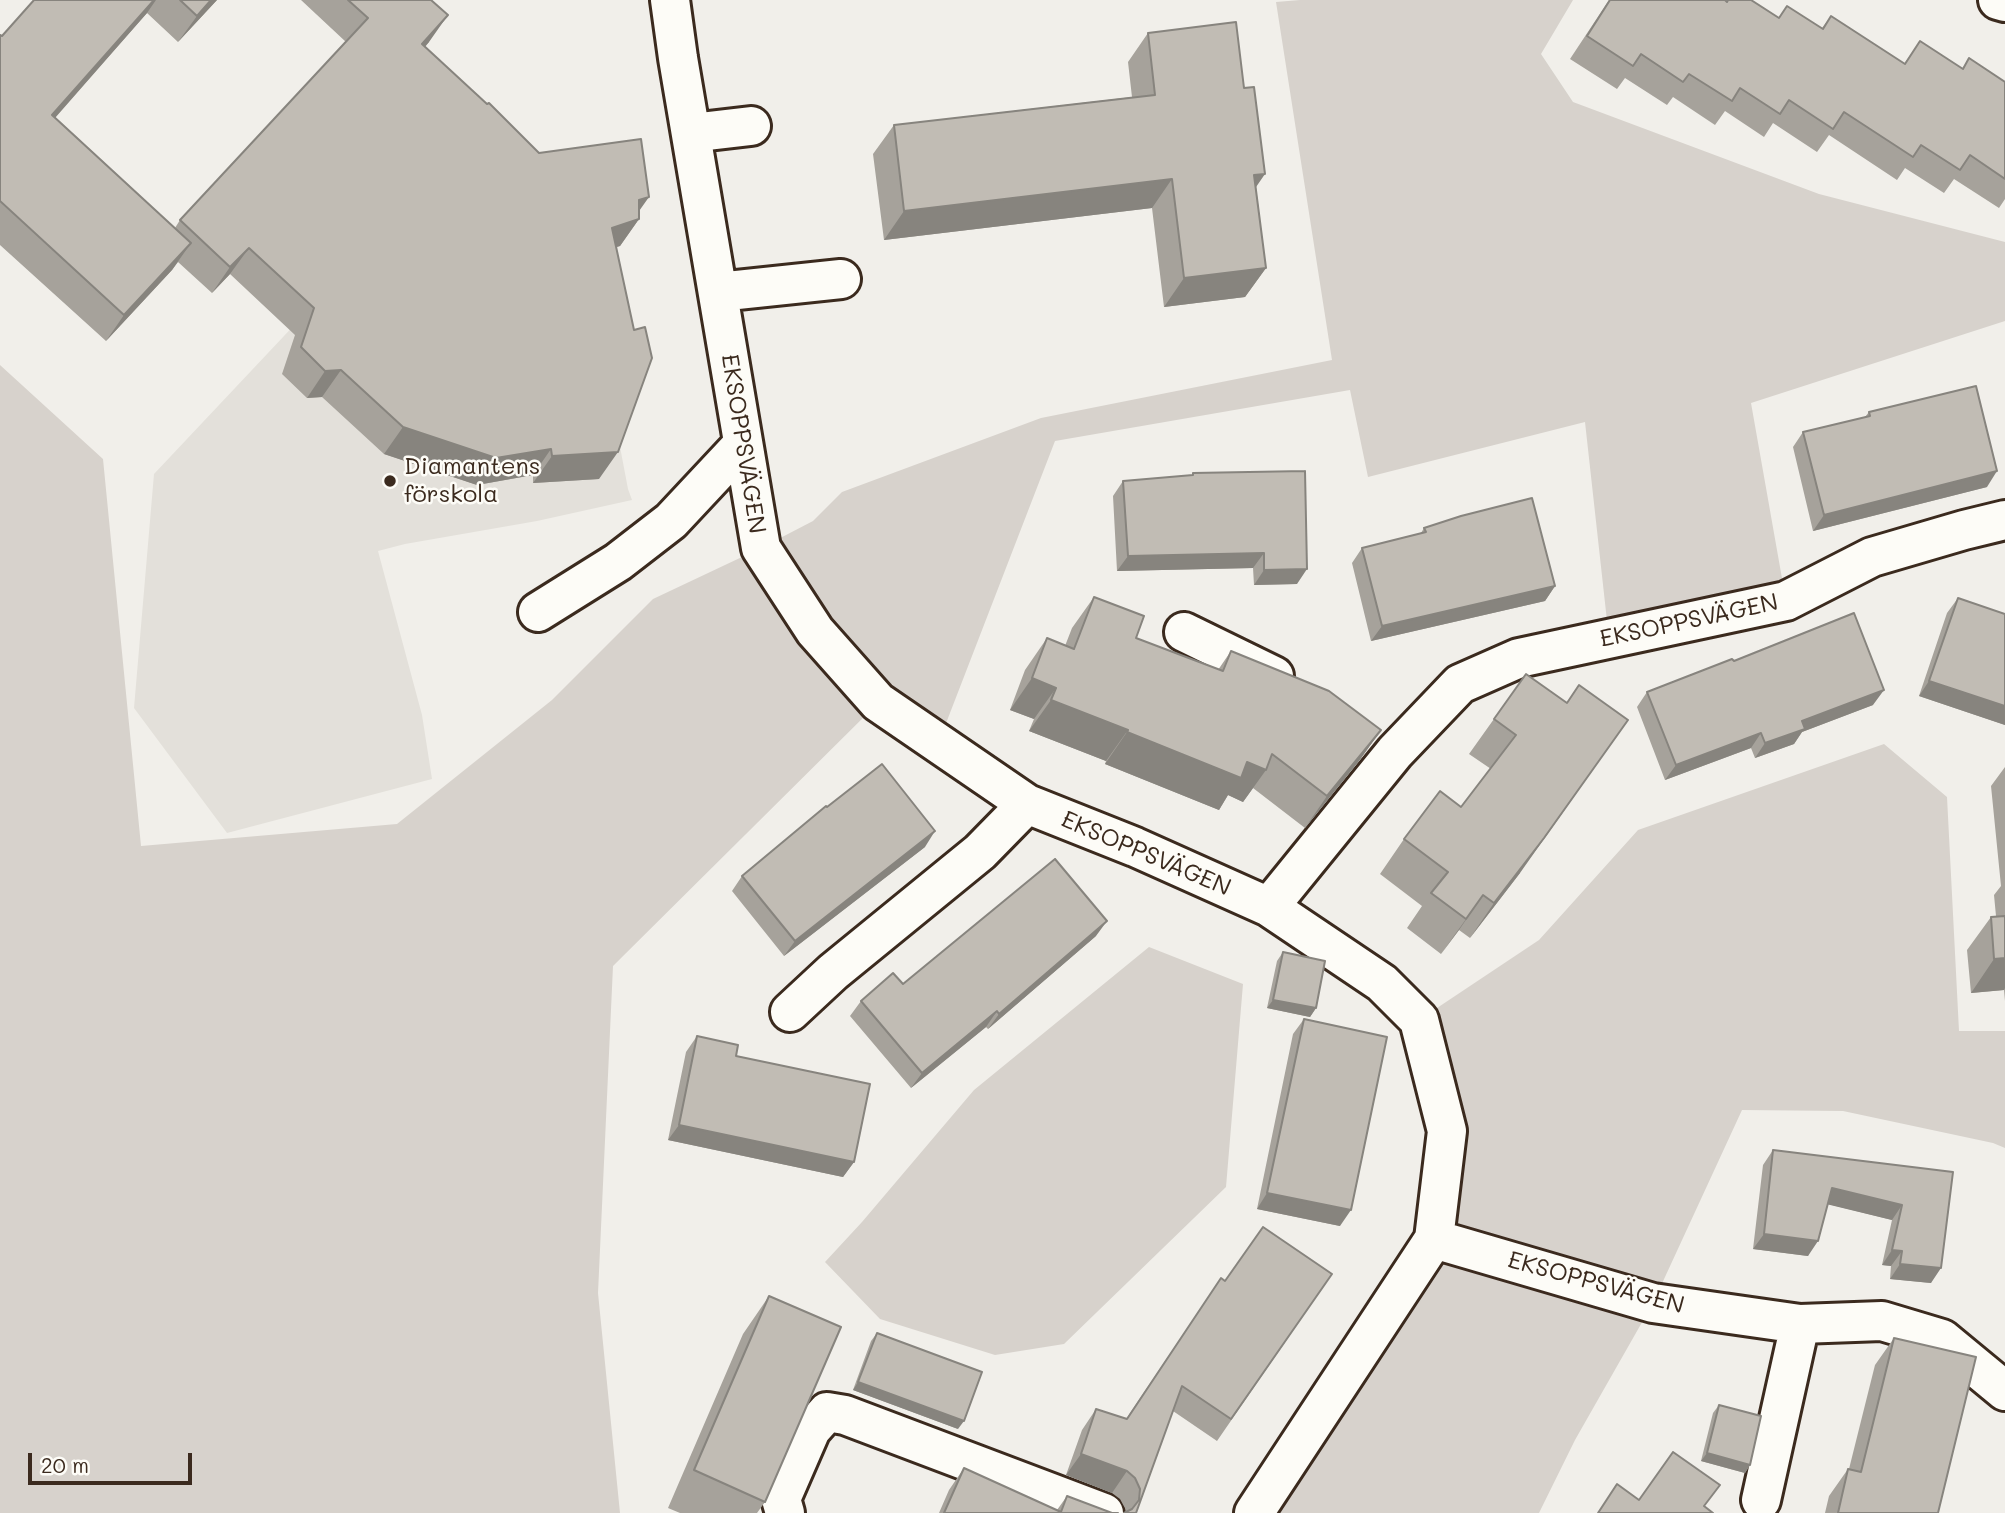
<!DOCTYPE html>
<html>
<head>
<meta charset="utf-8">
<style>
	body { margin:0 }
	#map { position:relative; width:2005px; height:1513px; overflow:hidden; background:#f1efea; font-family:Mali,sans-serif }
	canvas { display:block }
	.scale { position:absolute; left:28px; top:1453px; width:164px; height:32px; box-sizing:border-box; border:4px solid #3b2a1e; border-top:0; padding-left:9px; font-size:21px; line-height:24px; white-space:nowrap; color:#3b2a1e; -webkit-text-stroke:5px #fdfcf7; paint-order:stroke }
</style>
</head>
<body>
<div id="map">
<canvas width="2005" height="1513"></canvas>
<div class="scale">20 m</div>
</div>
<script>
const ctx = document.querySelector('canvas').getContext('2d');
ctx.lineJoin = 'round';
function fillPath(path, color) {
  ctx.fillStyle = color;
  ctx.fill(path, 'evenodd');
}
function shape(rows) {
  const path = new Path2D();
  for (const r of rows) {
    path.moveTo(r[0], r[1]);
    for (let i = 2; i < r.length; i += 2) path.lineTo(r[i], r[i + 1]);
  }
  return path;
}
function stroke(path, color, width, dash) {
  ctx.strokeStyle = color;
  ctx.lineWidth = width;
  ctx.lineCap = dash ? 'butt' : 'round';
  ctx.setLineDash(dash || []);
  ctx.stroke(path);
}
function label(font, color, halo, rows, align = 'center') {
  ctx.font = font + ' Mali,sans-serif';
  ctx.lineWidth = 5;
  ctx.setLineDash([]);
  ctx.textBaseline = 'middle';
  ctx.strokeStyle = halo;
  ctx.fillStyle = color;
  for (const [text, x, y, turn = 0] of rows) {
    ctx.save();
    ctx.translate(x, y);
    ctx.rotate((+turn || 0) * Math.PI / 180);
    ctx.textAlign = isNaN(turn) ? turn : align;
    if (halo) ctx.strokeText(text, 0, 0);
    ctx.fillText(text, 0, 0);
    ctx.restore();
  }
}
const built = shape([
	[621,227,620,246,600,252,617,431,628,489,632,500,537,521,405,544,378,551,422,715,432,779,227,833,134,708,154,474,300,319]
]);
const green = shape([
	[1300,0,1573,0,1541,54,1573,102,1819,194,2005,242,2005,321,1751,403,1786,601,1609,639,1585,422,1368,477,1350,390,1055,441,938,744,878,703,613,966,598,1293,620,1513,0,1513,0,365,103,459,141,846,397,824,552,700,653,599,761,548,813,521,842,492,1041,418,1332,360,1276,2],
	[1884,744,1947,797,1959,1031,2005,1031,2005,1148,1993,1143,1843,1111,1742,1110,1653,1303,1575,1440,1539,1513,1254,1513,1434,1239,1447,1131,1419,1020,1539,940,1638,830],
	[1149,947,1243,984,1226,1187,1064,1344,995,1355,880,1319,825,1262,862,1222,974,1090]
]);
const minor = shape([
	[670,0,678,58,761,548,815,631,878,702,1027,804,1135,847,1269,907,1382,983,1419,1020,1447,1131,1434,1239,1254,1513],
	[1998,0,2005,2],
	[691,133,751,126],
	[718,292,841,279],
	[538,612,618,562,671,521,743,444],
	[1184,632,1274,676],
	[1269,907,1395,752,1460,684,1519,658,1786,601,1872,557,1964,530,2005,520],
	[790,1012,833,972,980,852,1027,804],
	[1434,1239,1653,1303,1800,1324,1761,1500],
	[1800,1324,1882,1321,1942,1339,2005,1391],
	[785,1513,781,1499,811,1430,827,1412,845,1415,1104,1513]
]);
const wall = shape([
	[34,0,217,0,178,42,147,13,55,117,175,228,180,220,346,42,301,0,431,0,429,42,425,47,539,153,639,211,639,219,620,246,616,247,599,479,533,483,533,475,477,485,384,454,322,397,307,398,282,374,295,335,230,274,212,293,178,262,172,270,106,341,0,245,0,35,2,36],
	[1609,0,1725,0,1779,18,1822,28,1831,16,1904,64,1920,41,1962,69,1969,58,2005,82,2005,199,1999,208,1954,179,1944,193,1905,168,1897,180,1829,135,1817,152,1773,123,1764,137,1725,111,1715,125,1673,97,1667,105,1625,78,1617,89,1570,59],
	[1148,33,1256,187,1266,268,1245,297,1164,307,1152,208,884,240,873,154,894,125,1132,97,1128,62],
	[1869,412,1987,487,1813,531,1793,447,1803,432,1865,417],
	[1193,473,1297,584,1254,585,1253,568,1117,571,1113,496,1123,481,1192,475],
	[1424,528,1555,586,1545,601,1371,641,1352,563,1362,548,1421,533],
	[1094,597,1136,638,1218,670,1231,651,1381,730,1359,761,1305,828,1253,788,1243,802,1228,795,1219,810,1105,764,1106,761,1029,731,1034,719,1010,710,1025,670,1047,638,1065,646,1072,628],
	[1958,598,2005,614,2005,725,1919,696,1947,613],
	[1734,661,1873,705,1802,732,1794,744,1755,758,1751,748,1665,780,1637,707,1647,692],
	[1526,674,1520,873,1470,938,1459,930,1441,954,1407,928,1422,906,1380,874,1404,839,1461,807,1491,769,1469,754],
	[2005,767,2005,1001,2004,990,1971,993,1967,950,1991,917,1996,916,1994,895,2001,886,1991,786],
	[925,847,784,956,732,891,742,876],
	[1096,936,988,1029,986,1027,911,1088,850,1016,861,1001,903,984],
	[1283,952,1316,1008,1310,1017,1267,1008,1277,961],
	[1304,1019,1340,1226,1257,1209,1293,1034],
	[697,1036,736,1056,854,1162,843,1177,668,1140,686,1052],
	[1773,1150,1953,1172,1931,1283,1890,1279,1891,1266,1882,1265,1892,1220,1828,1204,1808,1256,1753,1249,1763,1165],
	[1332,1274,1217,1441,1173,1411,1136,1513,1125,1512,1126,1510,1120,1499,1112,1493,1066,1475,1082,1430,1096,1409,1126,1419,1221,1278,1225,1281],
	[769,1296,765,1502,757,1513,680,1513,668,1508,743,1334],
	[877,1333,958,1429,853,1390,871,1341],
	[1894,1338,1938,1513,1825,1513,1829,1496,1848,1469,1849,1469,1875,1365],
	[1719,1405,1750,1465,1745,1473,1701,1461,1713,1413],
	[964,1468,1057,1510,1067,1496,1112,1513,1118,1513,939,1513,949,1490]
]);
const shadedWall = shape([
	[154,0,156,0,147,13,34,142,52,115],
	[211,0,217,0,178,42,197,16],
	[448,15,429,42,403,71,422,44],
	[1265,174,1245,203,1254,175],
	[1172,179,1152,208,884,240,904,211],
	[649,197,632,221,639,219,620,246,593,254,612,228,639,200],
	[191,243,172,270,106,341,124,315],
	[249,248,230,274,212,293,230,267],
	[1266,268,1245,297,1164,307,1184,278],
	[341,370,322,397,307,398,325,371],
	[403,427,551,449,533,475,477,485,384,454],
	[618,452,599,479,533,483,552,456],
	[1997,471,1987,487,1813,531,1824,515],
	[1264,553,1253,568,1117,571,1128,556],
	[1307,569,1297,584,1254,585,1264,570],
	[1555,586,1545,601,1371,641,1382,626],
	[1032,678,1056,688,1034,719,1010,710],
	[1929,681,2005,706,2005,725,1919,696],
	[1884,690,1873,705,1802,732,1794,744,1755,758,1765,743,1802,721],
	[1051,700,1128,730,1106,761,1029,731],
	[1628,720,1520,873,1470,938,1494,903],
	[1381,730,1359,761,1305,828,1327,796],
	[1127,732,1247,762,1266,770,1243,802,1228,795,1219,810,1105,764],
	[1761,733,1751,748,1665,780,1676,765],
	[935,831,925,847,784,956,795,941],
	[1483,895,1459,930,1441,954,1466,919],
	[1107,921,1096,936,988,1029,999,1014],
	[2005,958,2005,988,2004,990,1971,993,1994,959],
	[1273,1000,1316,1008,1310,1017,1267,1008],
	[997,1011,986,1027,911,1088,922,1073],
	[679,1125,854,1162,843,1177,668,1140],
	[1832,1188,1902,1205,1892,1220,1822,1203],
	[1267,1193,1351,1210,1340,1226,1257,1209],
	[1764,1234,1818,1241,1808,1256,1753,1249],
	[1892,1250,1902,1251,1891,1266,1882,1265],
	[1900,1264,1941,1268,1931,1283,1890,1279],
	[858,1382,964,1421,958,1429,853,1390],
	[1707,1453,1750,1465,1745,1473,1701,1461],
	[1081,1454,1127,1471,1112,1493,1066,1475]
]);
const building = shape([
	[34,0,154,0,52,115,191,243,124,315,0,201,0,35,2,36,34,0],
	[180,0,211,0,197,16,180,0],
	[348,0,431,0,448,15,422,44,487,104,489,103,539,153,641,139,649,197,639,200,639,219,612,228,634,330,645,327,652,358,618,452,552,456,551,449,496,458,403,427,341,370,325,371,301,347,314,308,249,248,230,267,180,220,368,18,348,0],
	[1610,0,1725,0,1727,2,1728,0,1751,0,1779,18,1787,6,1823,29,1831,16,1905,64,1920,41,1963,69,1969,58,2005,82,2005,179,1970,155,1960,170,1921,145,1913,157,1844,112,1833,129,1789,100,1780,114,1740,88,1732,101,1689,74,1683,82,1641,54,1633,66,1587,36,1610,0],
	[1236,22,1244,88,1254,87,1265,174,1254,175,1266,268,1184,278,1172,179,904,211,894,125,1155,95,1148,33,1236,22],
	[1976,386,1997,471,1824,515,1803,432,1870,416,1869,412,1976,386],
	[1305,471,1307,569,1264,570,1264,553,1128,556,1123,481,1193,475,1193,473,1305,471],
	[1532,498,1555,586,1382,626,1362,548,1426,532,1424,528,1461,516,1532,498],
	[1094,597,1144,616,1136,638,1223,671,1231,651,1329,691,1381,730,1327,796,1272,754,1266,770,1247,762,1241,778,1127,732,1128,730,1051,700,1056,688,1032,678,1047,638,1074,649,1094,597],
	[1958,598,2005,614,2005,706,1929,681,1958,598],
	[1854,613,1884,690,1802,721,1805,729,1765,743,1761,733,1676,765,1647,692,1732,659,1734,661,1854,613],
	[1526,674,1567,703,1579,685,1628,720,1544,838,1494,903,1483,895,1466,919,1431,893,1448,872,1404,839,1440,791,1461,807,1516,735,1494,719,1526,674],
	[882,764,935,831,795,941,742,876,826,806,827,807,882,764],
	[1055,859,1107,921,999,1014,997,1011,922,1073,861,1001,893,973,903,984,1055,859],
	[2005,916,2005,958,1994,959,1991,917,2005,916],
	[1283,952,1325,961,1316,1008,1273,1000,1283,952],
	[1304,1019,1387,1037,1351,1210,1267,1193,1304,1019],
	[697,1036,738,1045,736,1056,870,1084,854,1162,679,1125,697,1036],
	[1773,1150,1953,1172,1941,1268,1900,1264,1902,1251,1892,1250,1902,1205,1832,1188,1818,1241,1764,1234,1773,1150],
	[1263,1227,1332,1274,1231,1419,1182,1386,1136,1513,1124,1513,1132,1509,1139,1500,1140,1489,1135,1478,1127,1471,1081,1454,1096,1409,1127,1419,1221,1278,1225,1281,1263,1227],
	[769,1296,841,1327,765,1502,694,1470,769,1296],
	[877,1333,982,1372,964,1421,858,1382,877,1333],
	[1894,1338,1976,1357,1938,1513,1838,1513,1848,1469,1861,1472,1894,1338],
	[1719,1405,1761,1416,1750,1465,1707,1453,1719,1405],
	[1673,1452,1720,1485,1704,1506,1713,1513,1598,1513,1617,1484,1639,1500,1673,1452],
	[964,1468,1061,1512,1067,1496,1112,1513,1118,1513,944,1513,964,1468]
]);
const markers = [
	[390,481,7,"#3b2a1e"]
];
const streetNames = [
	["EKSOPPSVÄGEN",743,444,81],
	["EKSOPPSVÄGEN",1689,621,-12],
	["EKSOPPSVÄGEN",1146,854,23],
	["EKSOPPSVÄGEN",1596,1283,15]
];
const poiNames = [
	["Diamantens",404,467],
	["förskola",404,495]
];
fillPath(built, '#e3e0da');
fillPath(green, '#d7d2cc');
stroke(minor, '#3b2a1e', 44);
stroke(minor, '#fdfcf7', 38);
fillPath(wall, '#a6a29b');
fillPath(shadedWall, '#87847e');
fillPath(building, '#c1bcb4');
stroke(building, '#87847e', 2);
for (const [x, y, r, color] of markers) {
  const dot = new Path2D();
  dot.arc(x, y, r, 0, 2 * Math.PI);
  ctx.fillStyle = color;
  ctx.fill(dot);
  stroke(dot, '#fdfcf7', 2.5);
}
label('24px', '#3b2a1e', '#fdfcf7', streetNames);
label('24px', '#3b2a1e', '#fdfcf7', poiNames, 'left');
</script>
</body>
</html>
